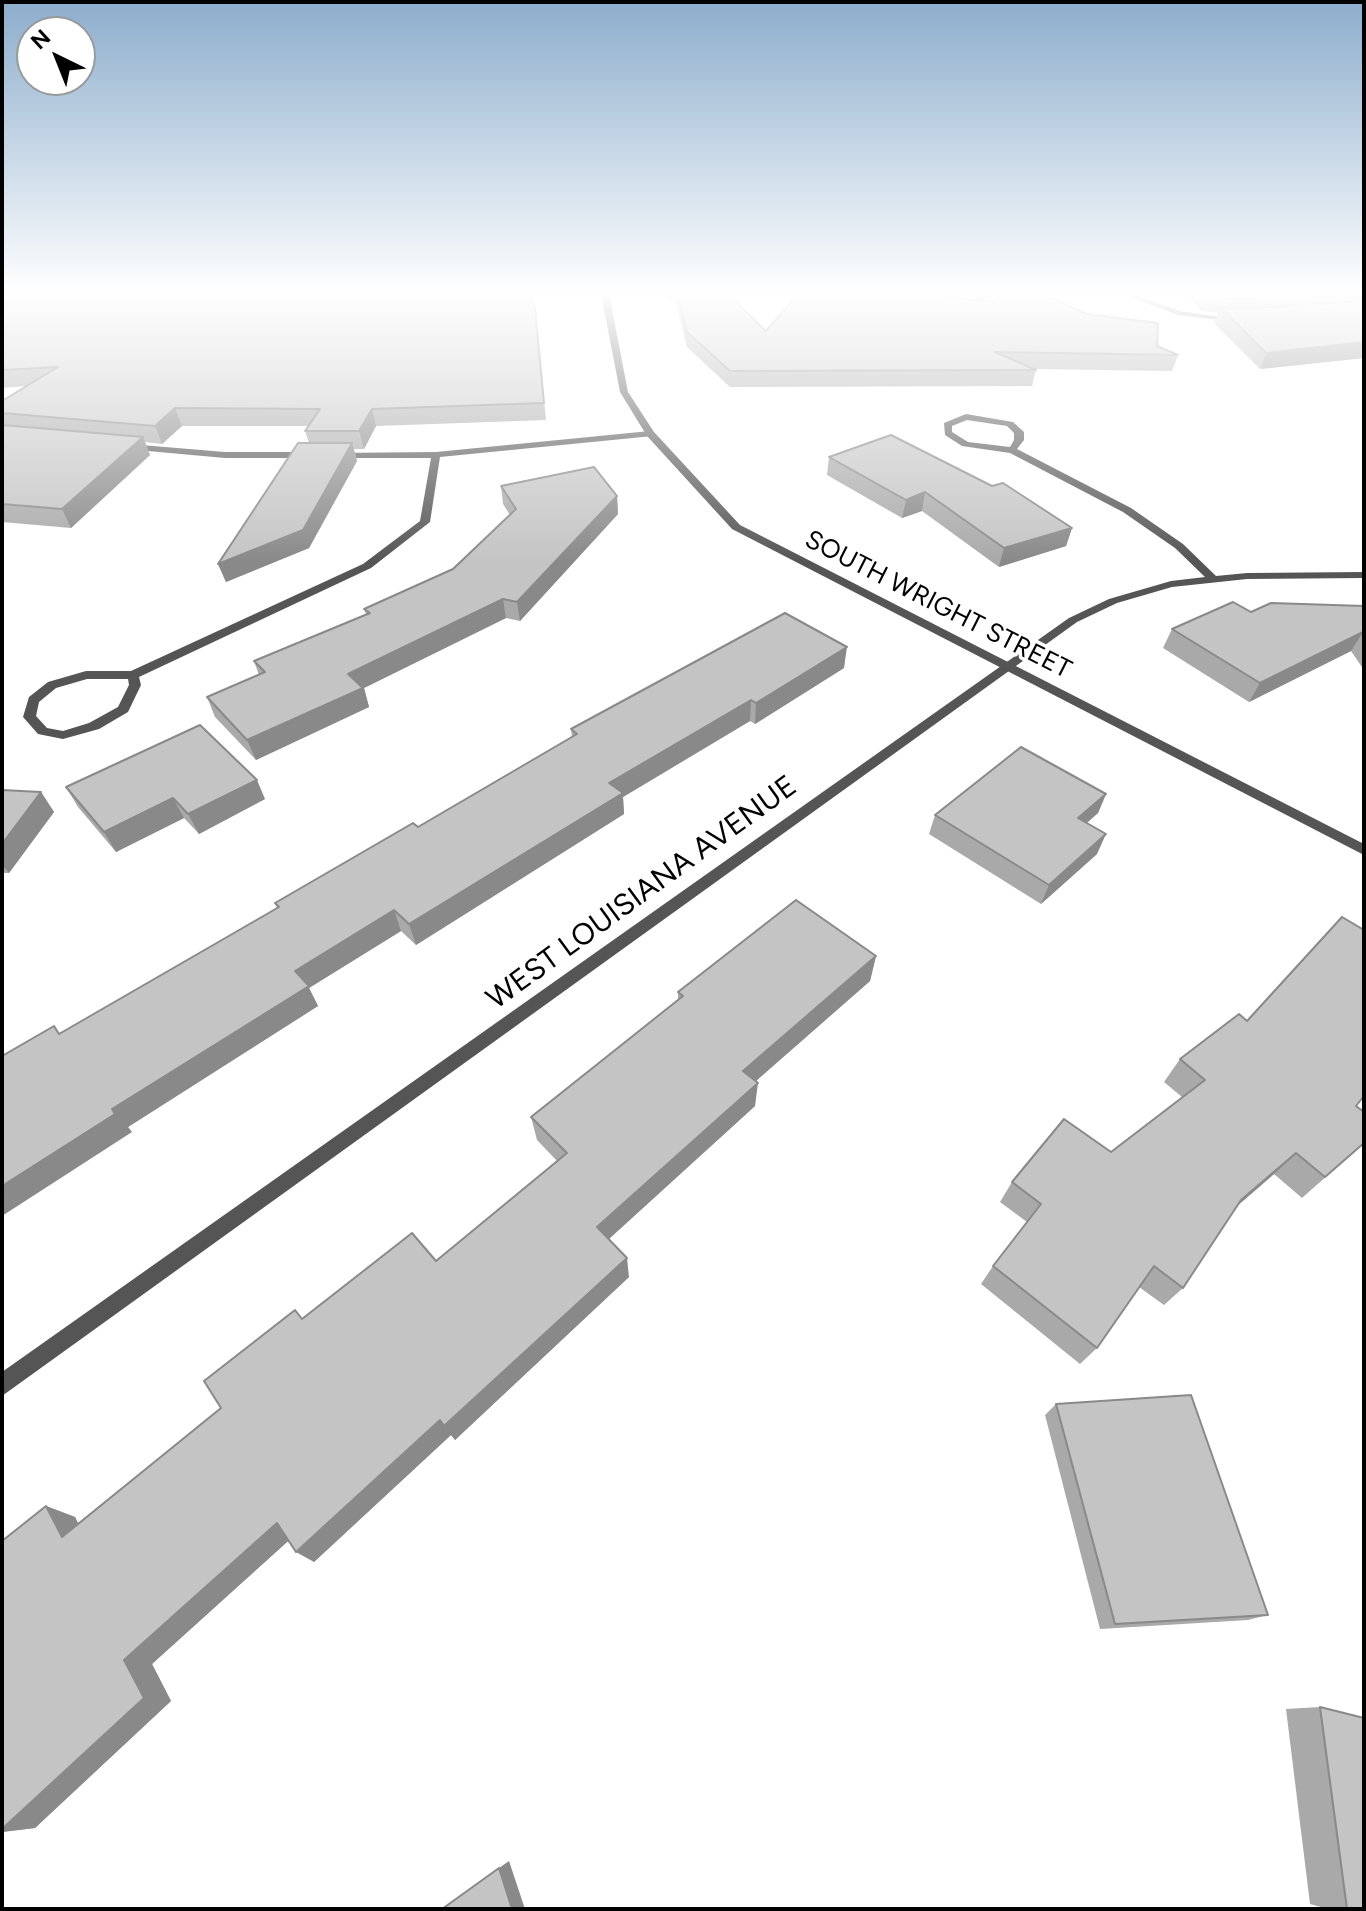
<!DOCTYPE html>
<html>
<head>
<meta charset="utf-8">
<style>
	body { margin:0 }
	#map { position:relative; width:1366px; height:1911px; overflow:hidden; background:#fff; font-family:Figtree,sans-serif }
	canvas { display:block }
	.frame { position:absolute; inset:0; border:4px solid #000; pointer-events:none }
	.north { position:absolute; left:16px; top:16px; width:80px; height:80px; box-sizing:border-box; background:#fff; border:2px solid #999; border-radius:50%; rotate:317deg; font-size:22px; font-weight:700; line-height:32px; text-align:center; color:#000 }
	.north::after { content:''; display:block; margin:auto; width:28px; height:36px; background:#000; clip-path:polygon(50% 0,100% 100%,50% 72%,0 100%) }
</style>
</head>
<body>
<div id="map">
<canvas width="1366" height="1911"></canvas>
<div class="frame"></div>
<div class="north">N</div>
</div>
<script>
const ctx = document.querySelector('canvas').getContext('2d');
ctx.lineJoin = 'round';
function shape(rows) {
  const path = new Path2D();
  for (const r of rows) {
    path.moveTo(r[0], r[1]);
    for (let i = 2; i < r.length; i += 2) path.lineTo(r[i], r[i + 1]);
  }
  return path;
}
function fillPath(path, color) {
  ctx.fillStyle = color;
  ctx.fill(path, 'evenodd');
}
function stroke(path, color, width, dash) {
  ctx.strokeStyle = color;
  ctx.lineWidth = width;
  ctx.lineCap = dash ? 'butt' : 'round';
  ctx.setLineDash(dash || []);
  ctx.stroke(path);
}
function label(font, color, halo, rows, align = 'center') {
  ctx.font = font + ' Figtree,sans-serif';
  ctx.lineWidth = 7;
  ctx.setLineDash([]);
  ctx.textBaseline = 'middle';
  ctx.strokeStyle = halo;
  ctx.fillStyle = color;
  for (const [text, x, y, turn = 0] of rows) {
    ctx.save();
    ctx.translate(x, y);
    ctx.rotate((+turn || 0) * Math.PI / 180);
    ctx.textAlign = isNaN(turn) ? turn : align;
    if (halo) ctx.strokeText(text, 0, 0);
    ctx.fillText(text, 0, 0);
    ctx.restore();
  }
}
const minor = shape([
	[542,294,508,297,504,295,505,294,542,294],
	[1123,294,1134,294,1179,311,1241,320,1237,322,1178,315,1123,294],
	[966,414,1013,422,1024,432,1024,440,1017,449,1131,508,1183,544,1216,576,1247,573,1364,572,1364,578,1247,579,1172,587,1117,603,1077,622,2,1396,2,1372,1069,618,1109,599,1171,581,1205,577,1175,548,1123,512,1010,453,962,446,945,435,944,423,966,414],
	[967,420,1007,426,1014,433,1014,440,1010,447,968,442,952,432,952,426,967,420],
	[650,431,655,434,653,436,440,457,430,522,371,568,139,677,141,685,128,712,99,729,63,739,38,734,23,717,29,697,48,682,86,671,131,671,363,564,420,521,431,458,336,458,331,455,333,453,436,452,650,431],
	[87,679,128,679,129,685,118,707,89,723,63,731,47,728,36,716,39,702,56,688,87,679],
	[129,444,225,452,309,452,314,455,309,458,225,458,126,449,126,445,129,444]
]);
const tertiary = shape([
	[601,294,609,294,628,392,654,432,740,525,1364,844,1364,855,732,529,647,436,620,392,601,294]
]);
const wall = shape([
	[2,294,535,308,546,420,376,426,364,449,354,449,357,461,309,548,226,582,218,564,309,443,305,431,309,426,182,426,162,444,145,442,150,455,71,528,2,522,2,401,26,386,2,388],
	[665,294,728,294,766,331,977,300,971,294,1043,294,1178,355,1172,371,1034,369,1036,370,1032,386,730,387,687,347,677,307],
	[1186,294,1364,294,1364,358,1260,369,1214,323,1218,313,1202,311],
	[829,457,1072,528,1066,546,999,567,922,511,902,518,827,475],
	[501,486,617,496,618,514,520,621,506,618,364,688,369,707,256,760,215,717,207,697,259,675,254,661,366,614,364,609,453,569,510,515,503,504],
	[1364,606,1364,670,1351,651,1249,702,1163,648,1172,629,1251,612],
	[844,668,755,724,750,721,623,797,624,814,416,945,401,931,309,988,318,1006,128,1127,132,1132,54,1026,60,1034,277,908,275,903,418,827,572,737,571,729],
	[66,787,265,799,199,834,184,818,116,852,78,807],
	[2,790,41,792,54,812,9,873,2,873],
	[1106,794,1098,813,1087,823,1097,854,1041,904,929,834,935,815],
	[876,956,870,981,756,1081,755,1106,609,1239,629,1277,455,1440,451,1435,314,1562,288,1541,152,1664,171,1701,35,1828,2,1832,2,1541,46,1506,75,1517,78,1523,221,1408,303,1319,436,1261,557,1161,537,1140,531,1117,678,1000,678,992],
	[1180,1059,1356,1106,1364,1143,1302,1198,1274,1174,1237,1206,1183,1288,1164,1305,1139,1287,1097,1348,1080,1364,981,1284,993,1266,1027,1222,1000,1202,1012,1182,1111,1152,1182,1097,1164,1082],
	[1056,1404,1268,1615,1248,1620,1100,1629,1045,1415],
	[1320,1707,1364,1909,1328,1909,1310,1904,1286,1709]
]);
const shadedWall = shape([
	[1364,342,1364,358,1260,369,1266,353],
	[175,408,182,426,162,444,155,426],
	[372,409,376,426,364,449,359,431],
	[143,437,150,455,71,528,62,509],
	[352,443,357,461,309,548,226,582,218,564],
	[925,492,922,511,902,518,906,500],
	[617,496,618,514,520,621,517,602],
	[1072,528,1066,546,999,567,1004,548],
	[503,599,506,618,364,688,369,707,256,760,247,740,348,674],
	[1363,632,1351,651,1249,702,1260,683],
	[847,647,844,668,755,724,756,703],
	[751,700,750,721,623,797,624,814,416,945,409,924,609,783],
	[257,780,265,799,199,834,188,814],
	[41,792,54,812,9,873,2,864,2,844],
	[1106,794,1098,813,1070,837,1078,818],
	[173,798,184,818,116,852,104,832],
	[1106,834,1097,854,1041,904,1049,885],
	[394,910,401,931,309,988,318,1006,128,1127,132,1132,2,1216,2,1186,112,1109,295,971],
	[876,956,870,981,741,1094,743,1071],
	[758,1083,755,1106,600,1247,597,1227],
	[1296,1153,1274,1174,1221,1220,1241,1200],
	[627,1258,629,1277,455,1440,444,1426],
	[440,1420,451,1435,314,1562,296,1552],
	[46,1506,75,1517,90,1547,62,1537],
	[277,1523,296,1534,152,1664,171,1701,35,1828,2,1832,2,1829,124,1660],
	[509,1861,525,1909,512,1909,499,1868]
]);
const building = shape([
	[2,294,530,294,535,308,544,403,372,409,359,431,305,431,320,409,175,408,155,426,2,413,2,401,58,367,2,370,2,294],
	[678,294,728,294,766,331,798,294,928,294,996,303,988,294,1043,294,1087,314,1158,323,1157,346,1178,355,995,352,1036,370,730,371,687,332,678,294],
	[1207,294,1325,294,1238,299,1208,296,1207,294],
	[1364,301,1364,342,1266,353,1220,307,1238,309,1364,301],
	[2,425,143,437,62,509,2,504,2,425],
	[891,435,992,486,1003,483,1072,528,1004,548,925,492,906,500,829,457,891,435],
	[298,443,352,443,303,530,218,564,298,443],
	[594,467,617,496,517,602,503,599,348,674,363,688,247,740,207,697,265,672,254,661,370,613,364,609,453,569,516,509,501,486,594,467],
	[1233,602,1251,612,1271,603,1364,606,1364,633,1363,632,1260,683,1172,629,1233,602],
	[785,613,847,647,756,703,751,700,609,783,623,793,409,924,394,910,295,971,309,986,112,1109,115,1114,2,1186,2,1056,54,1026,59,1034,279,907,275,903,413,823,418,827,577,734,571,729,785,613],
	[200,725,257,780,188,814,173,798,104,832,66,787,200,725],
	[1021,747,1106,794,1078,818,1106,834,1049,885,935,815,1021,747],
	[2,790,41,792,2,844,2,790],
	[796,900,876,956,743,1071,758,1083,597,1227,627,1258,444,1426,440,1420,296,1552,277,1523,124,1660,144,1698,2,1829,2,1541,46,1506,62,1537,221,1408,204,1381,295,1310,302,1319,412,1233,436,1261,567,1153,531,1117,683,996,678,992,796,900],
	[1342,917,1364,930,1364,1096,1356,1106,1364,1112,1364,1143,1325,1177,1296,1153,1241,1200,1183,1288,1154,1266,1097,1348,993,1266,1041,1204,1012,1182,1064,1119,1111,1152,1205,1080,1180,1059,1239,1014,1247,1021,1342,917],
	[1191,1395,1268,1615,1115,1624,1056,1404,1191,1395],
	[1320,1707,1364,1718,1364,1909,1347,1909,1320,1707],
	[499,1868,512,1909,442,1909,499,1868]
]);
const farStreetnames = [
	["SOUTH WRIGHT STREET",938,605,27]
];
const streetNames = [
	["WEST LOUISIANA AVENUE",642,893,-36]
];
fillPath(minor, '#555');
fillPath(tertiary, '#555');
fillPath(wall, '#a9a9a9');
fillPath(shadedWall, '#898989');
fillPath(building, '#c4c4c4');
stroke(building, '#898989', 2);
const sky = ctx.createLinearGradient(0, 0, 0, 562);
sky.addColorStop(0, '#8cadcc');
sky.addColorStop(0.52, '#fff');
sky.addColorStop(1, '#ffffff00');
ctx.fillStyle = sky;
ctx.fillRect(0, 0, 1366, 562);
label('26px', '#000', '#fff', farStreetnames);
label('30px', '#000', '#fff', streetNames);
</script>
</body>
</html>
